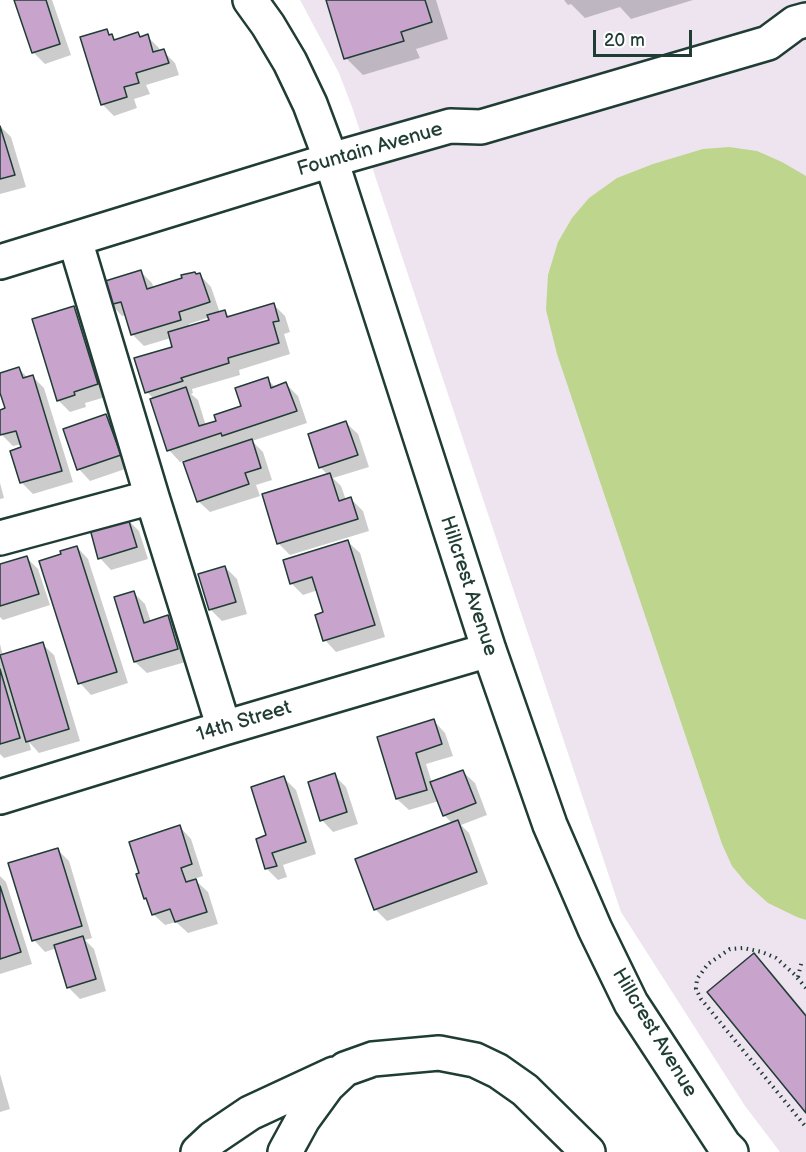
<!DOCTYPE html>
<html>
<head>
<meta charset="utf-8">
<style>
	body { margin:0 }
	#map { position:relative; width:806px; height:1152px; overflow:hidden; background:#fff; font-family:"Balsamiq Sans",sans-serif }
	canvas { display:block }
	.scale { position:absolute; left:593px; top:30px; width:99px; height:27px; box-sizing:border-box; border:3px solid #1f3d34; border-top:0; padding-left:8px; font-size:18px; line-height:21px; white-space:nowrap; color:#1f3d34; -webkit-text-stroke:4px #fff; paint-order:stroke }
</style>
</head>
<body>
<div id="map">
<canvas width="806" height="1152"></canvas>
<div class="scale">20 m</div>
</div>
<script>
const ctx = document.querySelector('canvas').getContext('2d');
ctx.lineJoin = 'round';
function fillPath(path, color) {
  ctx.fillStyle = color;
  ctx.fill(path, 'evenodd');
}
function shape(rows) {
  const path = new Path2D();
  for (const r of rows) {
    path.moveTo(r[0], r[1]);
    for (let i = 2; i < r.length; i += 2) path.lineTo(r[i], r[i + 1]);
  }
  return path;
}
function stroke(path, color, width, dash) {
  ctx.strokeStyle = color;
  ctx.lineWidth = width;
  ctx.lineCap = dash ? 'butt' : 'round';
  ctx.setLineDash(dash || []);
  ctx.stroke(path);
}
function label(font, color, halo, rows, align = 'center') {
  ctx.font = font + ' "Balsamiq Sans",sans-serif';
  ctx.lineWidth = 4.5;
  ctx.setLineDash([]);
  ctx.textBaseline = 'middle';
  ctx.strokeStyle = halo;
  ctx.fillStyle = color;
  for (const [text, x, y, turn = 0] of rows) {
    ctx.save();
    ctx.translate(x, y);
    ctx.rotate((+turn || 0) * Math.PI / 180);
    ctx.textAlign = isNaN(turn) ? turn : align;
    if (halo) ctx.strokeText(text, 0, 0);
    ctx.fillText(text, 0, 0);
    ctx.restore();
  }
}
const built = shape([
	[300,0,806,0,806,1152,780,1152,745,1106,621,912,352,107,339,73]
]);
const green = shape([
	[729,147,757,151,782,162,806,176,806,920,797,917,768,903,747,884,732,866,722,844,557,354,546,310,548,275,558,242,572,218,589,198,617,178,653,164,703,149]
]);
const shadow = shape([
	[15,0,52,0,71,55,45,64,33,52],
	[328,0,436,0,448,39,416,49,420,58,363,75,346,58],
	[564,0,693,0,631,19,620,7,585,18,571,4,568,5],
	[106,31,116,41,138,34,142,38,147,36,159,48,160,52,163,51,175,63,179,75,146,85,150,94,134,99,137,108,114,116,102,104],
	[0,126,11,137,26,187,0,194],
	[141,272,152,283,154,289,200,275,211,287,220,313,224,312,230,317,273,304,285,316,290,332,284,334,290,354,239,370,240,375,192,389,193,393,191,394,198,400,206,426,218,422,243,407,267,379,276,388,286,384,298,396,307,423,252,441,263,452,272,480,256,485,260,496,210,512,198,501,185,460,180,462,169,450,154,399,147,392,174,348,171,338,144,346,133,335,126,315,122,316,111,304],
	[210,317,210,321,190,327,189,324],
	[73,308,85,319,109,396,85,403,86,407,70,412,58,400],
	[19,369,28,378,32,376,44,388,73,482,33,494,21,482,23,448,22,444,13,446,2,435,0,429,0,411,6,409,0,388,0,374],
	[106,415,117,427,131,467,90,481,79,469],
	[346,423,358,434,369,467,333,478,341,486,346,500,351,499,363,511,369,531,290,555,278,543,328,475,320,467],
	[0,483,4,498,0,499],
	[128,520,139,531,148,559,111,570,100,558],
	[348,542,360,553,385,637,336,652,325,640,325,613,318,590,303,595,291,583],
	[77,547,88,559,128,683,91,695,80,683],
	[27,558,38,569,50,605,3,620,0,617,0,566],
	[225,567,237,579,247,614,222,621,210,609],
	[134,593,145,604,151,622,167,617,179,628,189,661,147,673,135,662],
	[0,644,3,656,42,644,54,655,80,741,39,753,29,742,31,750,4,758,0,754],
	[434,721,445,733,453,756,426,764,432,783,463,772,475,783,487,815,461,825,469,833,488,884,387,921,375,909,453,824,444,815,439,801,409,810,397,799,379,738],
	[334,775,346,787,358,824,333,832,322,820],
	[284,778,296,790,316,854,283,865,287,877,278,880,266,868,268,836],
	[180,827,191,839,203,876,194,879,208,892,218,924,188,933,176,922,165,925,153,914,150,902,145,898],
	[57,849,69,861,92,938,85,940,94,949,106,991,80,999,68,987,57,948,45,952,34,940],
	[0,876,6,882,32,964,0,974],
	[754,955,771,972,806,1014,806,1110],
	[0,1074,10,1109,0,1112]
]);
const building = shape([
	[14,0,46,0,60,44,32,53,14,0],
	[326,0,425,0,432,22,401,32,404,41,344,59,326,0],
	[107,29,109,35,112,34,114,40,138,32,140,37,148,34,153,52,164,49,169,63,136,73,139,83,124,87,127,97,101,105,80,37,107,29],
	[0,126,15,175,0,179,0,126],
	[141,270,147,289,182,278,181,275,195,272,196,274,200,273,210,302,179,312,181,320,131,335,121,302,109,305,102,282,141,270],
	[274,303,279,321,273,322,279,343,228,358,229,363,181,378,183,381,145,393,134,358,172,347,168,332,209,320,207,315,225,310,227,317,274,303],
	[74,306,98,384,74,392,75,395,57,401,32,319,74,306],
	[19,367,23,378,33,375,62,471,20,483,10,451,21,447,16,431,0,435,0,410,5,408,0,393,0,373,19,367],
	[268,377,271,388,286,382,297,411,222,436,221,433,167,451,150,399,186,387,199,426,216,421,214,415,241,406,235,388,268,377],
	[106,414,121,455,77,470,63,429,106,414],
	[346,421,358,455,319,468,308,434,346,421],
	[252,439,261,468,245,473,249,484,197,502,183,462,252,439],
	[330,473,339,501,351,497,358,519,277,544,262,494,330,473],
	[128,518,137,547,98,559,90,529,128,518],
	[348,540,375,625,323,641,315,615,323,612,312,577,290,584,283,560,348,540],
	[77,546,117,672,78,684,39,561,61,554,60,551,77,546],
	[27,556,39,594,0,606,0,564,27,556],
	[225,566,236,602,209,610,198,574,225,566],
	[134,591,144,623,168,615,178,649,134,662,114,597,134,591],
	[43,642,69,729,26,742,0,655,43,642],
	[0,669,20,738,0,744,0,669],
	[434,719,442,744,416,753,427,790,396,799,377,737,434,719],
	[463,770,476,803,443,816,430,782,463,770],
	[335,773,347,812,320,821,308,782,335,773],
	[284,776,306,842,272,853,277,866,265,869,256,839,266,835,251,787,284,776],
	[458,820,477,872,374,910,355,859,458,820],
	[180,825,192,864,181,868,186,882,196,879,207,912,175,922,170,909,152,915,146,898,144,899,136,874,139,873,129,842,180,825],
	[58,848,82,926,32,941,8,863,58,848],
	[0,886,21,952,0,959,0,886],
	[83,936,96,979,67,988,54,945,83,936],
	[754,953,806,1016,806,1113,707,992,754,953]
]);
const path = shape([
	[798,977,802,960],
	[806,988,795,975,776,958,762,952,743,948,730,949,708,964,697,979,696,989,701,999,806,1127]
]);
const minor = shape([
	[250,0,268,25,290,62,310,104,331,160,489,650,550,825,595,929,631,1003,724,1145,731,1152],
	[75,240,152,497,224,728],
	[0,262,331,160,450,126,481,127,768,43,795,23,806,20],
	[0,538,152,497],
	[0,797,224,728,489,650],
	[198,1152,213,1138,250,1113,334,1074],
	[285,1152,303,1119,327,1086,345,1069,373,1059,439,1053,475,1060,498,1071,525,1090,588,1152]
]);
const streetNames = [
	["Fountain Avenue",370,150,-16],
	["Hillcrest Avenue",468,586,72],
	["14th Street",244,722,-17],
	["Hillcrest Avenue",654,1033,59]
];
fillPath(built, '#eee4f0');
fillPath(green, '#bdd58c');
fillPath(shadow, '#0003');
fillPath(building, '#c8a4cd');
stroke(building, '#1f3d34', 1.5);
stroke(minor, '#1f3d34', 38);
stroke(path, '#1f3d34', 4, [1.5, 4.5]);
stroke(minor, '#fff', 33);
label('20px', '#1f3d34', '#fff', streetNames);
</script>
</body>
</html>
